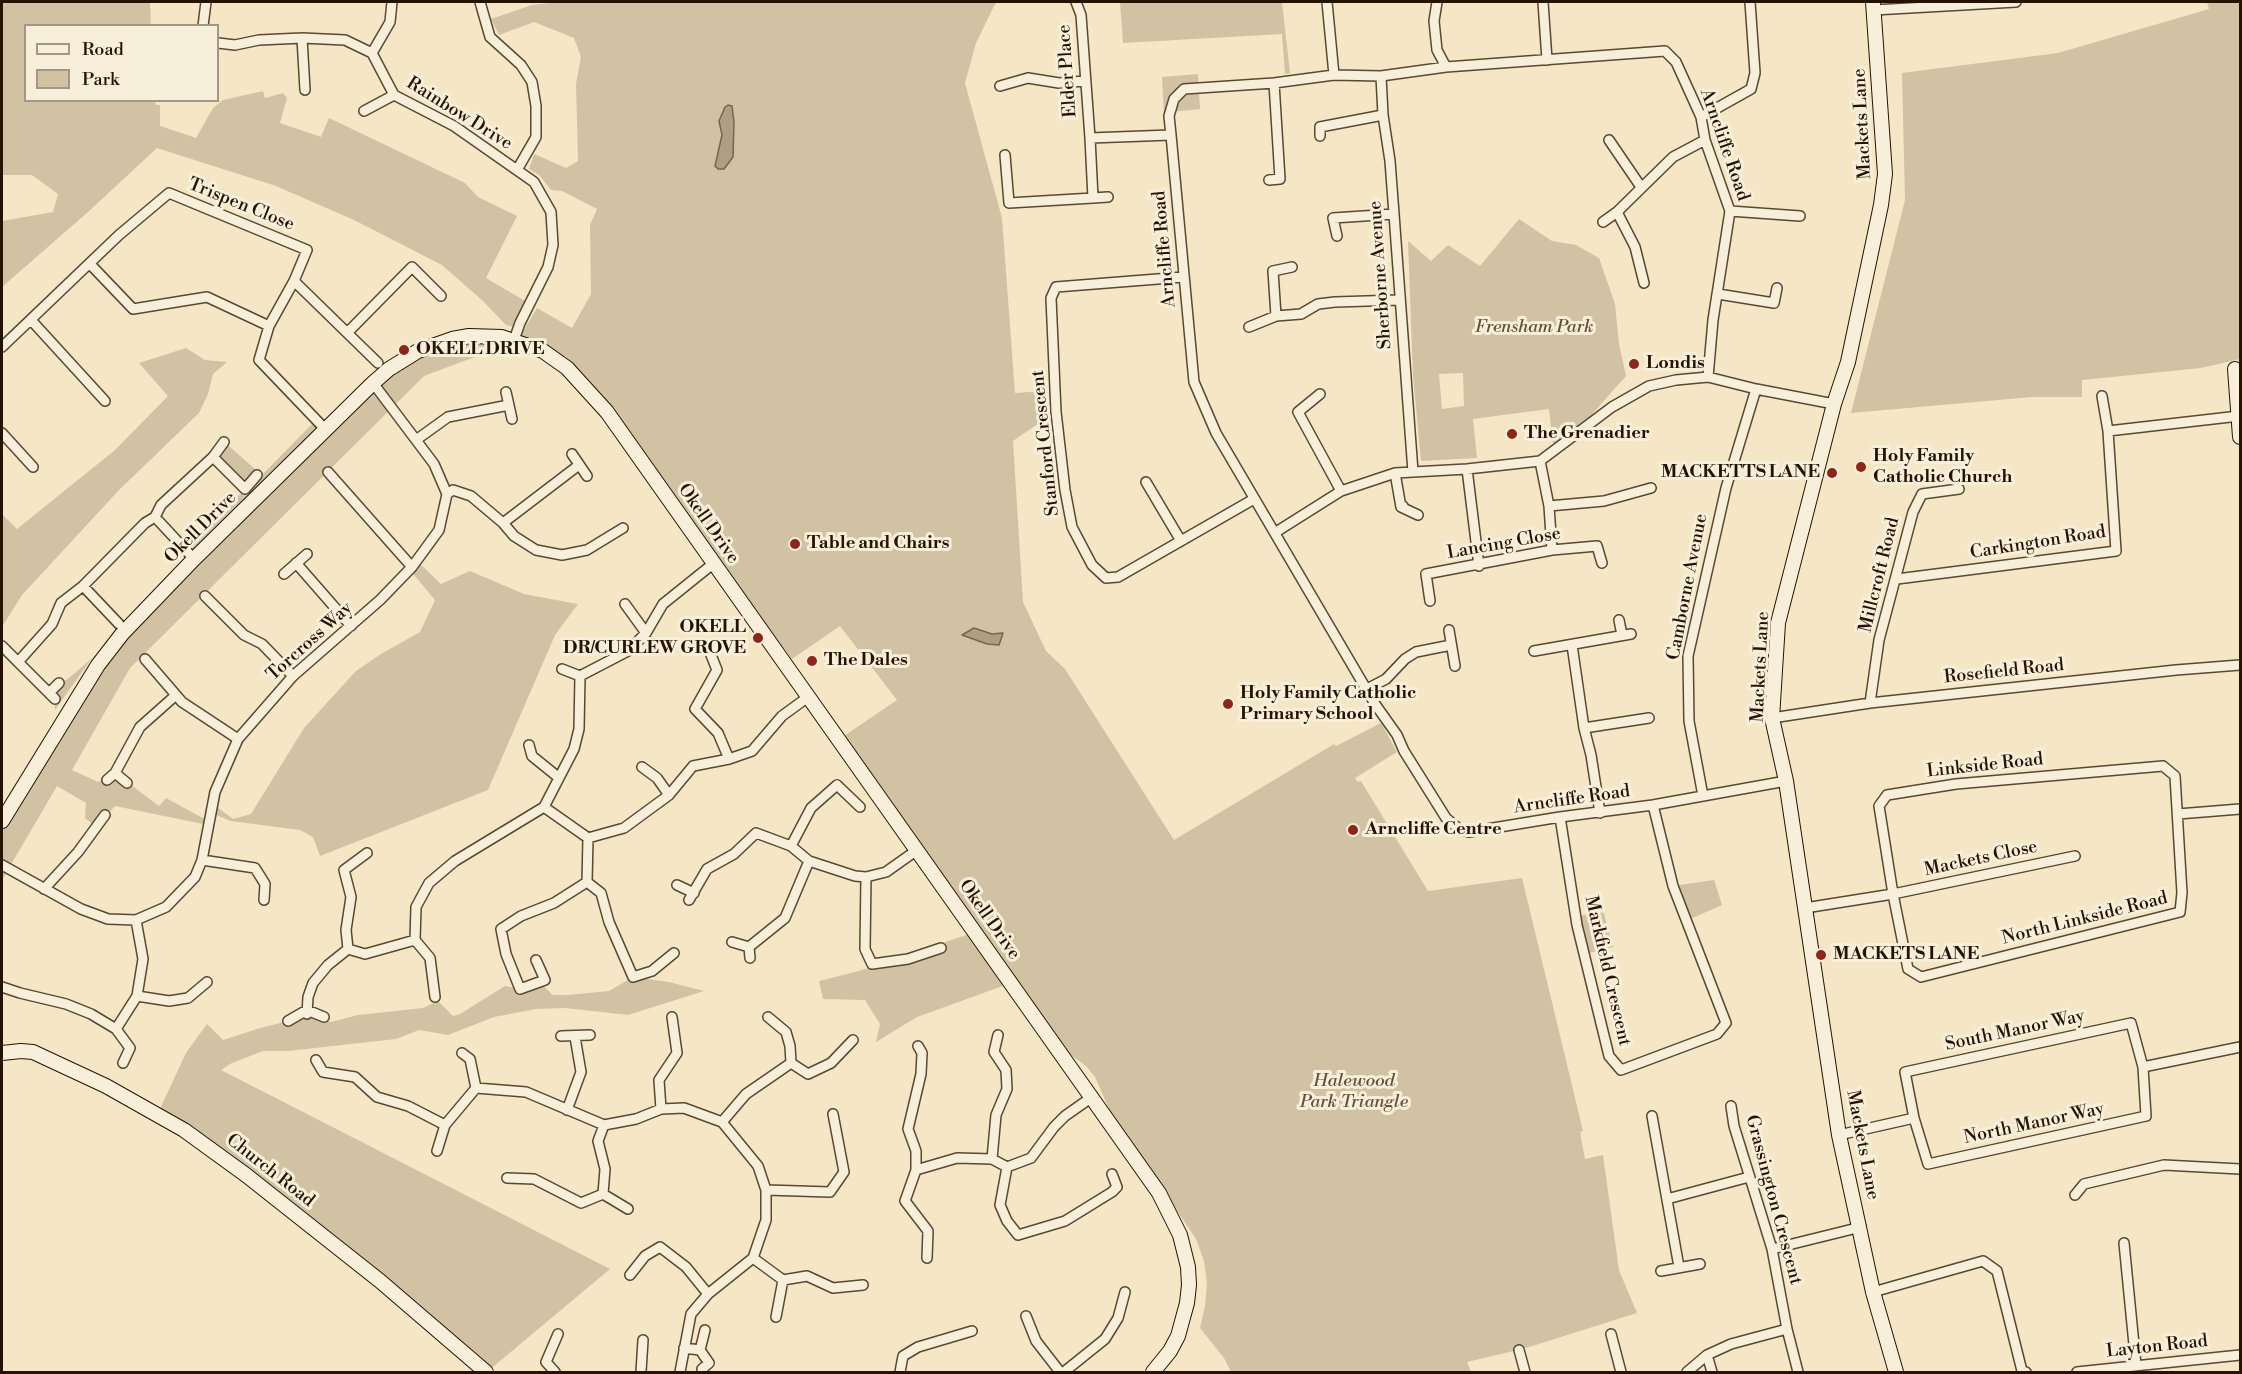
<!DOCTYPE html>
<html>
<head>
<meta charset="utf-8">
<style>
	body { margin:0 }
	#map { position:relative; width:2242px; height:1374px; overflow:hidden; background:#f5e6c6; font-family:"Libre Bodoni",serif }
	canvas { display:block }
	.frame { position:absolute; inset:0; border:3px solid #251300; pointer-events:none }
	.legend { position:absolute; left:24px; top:24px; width:195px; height:78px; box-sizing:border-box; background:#f8efda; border:2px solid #a49783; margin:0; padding:8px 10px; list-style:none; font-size:18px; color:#251300 }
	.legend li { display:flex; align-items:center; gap:12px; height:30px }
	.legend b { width:30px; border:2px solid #a49783 }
</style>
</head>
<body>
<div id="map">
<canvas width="2242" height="1374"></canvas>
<div class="frame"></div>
<ul class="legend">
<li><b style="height:8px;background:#f8efda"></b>Road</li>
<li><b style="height:16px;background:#d2c2a4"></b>Park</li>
</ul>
</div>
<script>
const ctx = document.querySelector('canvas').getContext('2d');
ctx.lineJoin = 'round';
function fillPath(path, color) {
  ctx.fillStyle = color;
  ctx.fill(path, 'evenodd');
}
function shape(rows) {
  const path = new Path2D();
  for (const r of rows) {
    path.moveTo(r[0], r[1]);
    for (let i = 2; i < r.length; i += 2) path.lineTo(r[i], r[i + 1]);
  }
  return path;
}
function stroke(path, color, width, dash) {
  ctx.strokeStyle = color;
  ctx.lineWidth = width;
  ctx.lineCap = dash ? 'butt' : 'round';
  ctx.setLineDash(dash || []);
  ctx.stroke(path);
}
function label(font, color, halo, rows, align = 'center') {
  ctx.font = font + ' "Libre Bodoni",serif';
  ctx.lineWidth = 6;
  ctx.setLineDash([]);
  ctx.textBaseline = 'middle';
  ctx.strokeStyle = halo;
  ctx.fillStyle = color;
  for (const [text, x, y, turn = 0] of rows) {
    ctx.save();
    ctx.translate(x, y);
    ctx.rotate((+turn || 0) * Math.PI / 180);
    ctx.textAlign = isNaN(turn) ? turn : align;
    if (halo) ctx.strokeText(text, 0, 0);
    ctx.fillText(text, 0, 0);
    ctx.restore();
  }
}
const green = shape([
	[2,2,150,2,151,25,26,26,26,100,155,101,156,105,160,105,160,126,196,138,213,108,223,100,263,91,265,98,283,93,287,98,280,123,321,137,329,118,465,183,478,197,517,216,486,278,525,301,514,327,506,325,483,301,442,265,354,220,276,186,157,148,88,212,2,287,2,221,53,212,58,194,32,175,2,175],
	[560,2,996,2,976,43,965,83,1002,218,1015,393,1044,391,1045,419,1013,441,1023,602,1046,651,1065,669,1174,840,1334,744,1336,746,1381,723,1397,752,1355,778,1358,782,1361,781,1428,891,1522,878,1583,1131,1580,1132,1585,1159,1603,1155,1619,1270,1637,1313,1526,1348,1467,1362,1471,1372,1231,1372,1224,1358,1200,1328,1205,1306,1207,1283,1204,1261,1196,1239,1110,1111,1095,1077,1086,1066,1067,1052,844,736,897,700,840,626,792,659,568,358,528,339,519,338,537,308,572,328,591,294,590,225,597,209,562,191,551,190,539,175,529,169,534,154,566,168,578,161,576,84,581,57,574,38,534,22,499,35,491,19,532,5],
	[1120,2,1282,2,1290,73,1285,74,1282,34,1123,43],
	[2207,2,2240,2,2240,359,2201,368,2082,380,2082,397,2032,397,1851,413,1905,200,1902,73,2058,53,2209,9],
	[1198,74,1200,109,1171,112,1170,123,1164,115,1162,77],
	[1519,219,1552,241,1576,245,1599,258,1615,304,1619,344,1626,376,1586,421,1553,445,1549,409,1473,419,1477,458,1421,461,1413,375,1408,241,1431,261,1448,245,1480,266],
	[1463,373,1464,406,1442,409,1439,374],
	[469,336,529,345,472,358,424,376,130,668,72,770,98,782,115,773,159,806,166,798,210,822,208,825,115,806,96,827,85,818,86,803,57,786,2,880,2,821,98,665,194,560,186,552,245,489,213,457,224,442,262,475,316,420,325,429,418,351],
	[186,348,205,360,227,362,213,374,208,394,199,413,119,490,22,595,2,627,2,514,17,529,115,450,168,396,139,363],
	[418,562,441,584,470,571,524,594,578,604,555,635,488,790,320,856,313,837,300,830,231,821,214,814,213,804,233,819,251,814,304,728,356,671,381,654,420,632,435,600,409,569],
	[92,658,55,710,55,699,59,683,68,679],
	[1714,880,1722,905,1688,920,1673,886],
	[1603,910,1613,947,1585,954,1576,917],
	[975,932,1011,983,917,1017,876,1042,880,1024,865,1000,823,999,819,981,859,971],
	[633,977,669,982,704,991,628,1015,565,1008,536,1009,494,1017,448,1035,419,1030,396,1039,288,1051,263,1051,232,1063,221,1070,610,1269,488,1371,158,1113,186,1053,207,1024,223,1040,257,1029,288,1021,307,1014,331,1022,358,1015,423,1008,438,1001,453,1016,460,1014,505,986,520,989,539,982,553,995,568,995,609,991]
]);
const water = shape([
	[728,105,732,106,734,122,733,157,724,169,718,169,715,166,722,135,719,121,725,107,728,105],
	[974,628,992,634,1003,633,999,645,987,644,962,635,974,628]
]);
const street = shape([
	[480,2,490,37,521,65,532,82,536,106,536,137,517,170],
	[1076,2,1081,15,1090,138],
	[1327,2,1334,75],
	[1437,2,1434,21,1437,50,1446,67],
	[1543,2,1547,60],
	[1874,10,2016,2],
	[203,26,206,2],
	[302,38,305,90],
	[218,43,235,45,259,40,302,38,345,40,372,53,394,95,454,126,534,182,551,212,553,245,548,267,520,323,514,340],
	[372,53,390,22,392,2],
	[1381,76,1383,115,1390,161,1394,214,1413,472],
	[1000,86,1028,78,1059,83,1085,81],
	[364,111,394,95],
	[1701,117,1751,89,1755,73,1750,2],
	[1320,136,1320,127,1383,115],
	[1609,140,1641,187],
	[1005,155,1009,203,1093,198,1090,138,1171,135],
	[1269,180,1280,179,1274,83],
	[1093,198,1108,197],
	[1730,211,1800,216],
	[1603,222,1617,212],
	[1337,236,1333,218,1394,214],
	[90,264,133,309,207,297,269,326],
	[1292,267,1273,271,1276,316,1301,314,1318,304,1335,302,1399,300],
	[1183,277,1056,287,1051,298,1056,412,1065,490,1072,527,1092,565,1106,578,1118,577,1254,499],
	[294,281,378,363],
	[1644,283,1635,247,1617,212,1673,157,1705,140],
	[1718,294,1774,303,1777,288],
	[31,320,105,401],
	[1249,327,1276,316],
	[348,332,412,267,441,296],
	[2,347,119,235,169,193,307,250,294,281,269,326,259,360,325,429],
	[1708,377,1713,320,1730,211,1705,140,1701,117,1676,62,1665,51,1446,67,1381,76,1334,75,1274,83,1184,89,1174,99,1169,116,1171,135,1194,382,1216,433,1375,704,1397,735,1404,751,1446,818,1459,829,1469,832,1560,817,1653,805,1786,781],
	[506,392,512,419],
	[1320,394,1298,412,1341,491],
	[2102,396,2108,431],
	[2,433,33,467],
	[416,440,448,417,509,405],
	[572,454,587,476],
	[213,457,224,442],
	[1540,461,1549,506,1552,550],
	[1467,469,1479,566],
	[328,472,412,567],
	[1395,473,1401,507,1403,506],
	[1146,482,1181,541],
	[447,494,453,490,471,496,503,523,514,536,536,550,562,555,587,550,623,528],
	[1549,506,1604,501,1651,488],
	[1401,507,1418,515],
	[155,517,161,505,213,457,245,489,257,475],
	[503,523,579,465],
	[1276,532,1341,491,1395,473,1467,469,1540,461,1612,407,1649,386,1676,380,1708,377,1756,389,1834,404],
	[296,563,351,626],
	[284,574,307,554],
	[1897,579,2116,551,2108,431,2239,416],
	[83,586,119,624],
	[205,596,244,635,262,644,293,676],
	[1430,601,1426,574,1552,550,1597,546,1602,563],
	[625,604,646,633],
	[1619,620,1622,635],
	[1449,630,1455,666],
	[1572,645,1584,728,1591,755,1600,813],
	[2,646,18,662],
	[1534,651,1631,634],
	[711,655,717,670,695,709,718,733,729,759],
	[145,659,182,702,238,739],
	[562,669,580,676],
	[1367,689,1386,679,1405,659,1416,652,1451,645],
	[49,693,59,683],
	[55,699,18,662,52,624,61,603,83,586,145,523,155,517,194,559],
	[1870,703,1879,640,1913,512,1922,494,1959,489],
	[1772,718,1870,703,2176,670,2240,665],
	[1584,728,1649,718],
	[529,745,532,756,558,777],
	[642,767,657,778,669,795],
	[115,773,127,783],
	[107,780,115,773,140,727,176,695],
	[1703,796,1689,721,1688,656,1726,488,1756,389],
	[544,807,588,838,624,828,669,795,693,766,729,759,752,751,782,716,808,697],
	[2178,814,2240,809],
	[1560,817,1577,925,1609,1056,1621,1070,1717,1034,1726,1023,1673,886,1653,805],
	[791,846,811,808,837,785,860,807],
	[202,860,255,868,265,884,264,900],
	[2,865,81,909,108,919,136,920,166,907,195,877,202,860,215,792,238,739,293,676,380,600,412,567,439,530,447,494,434,464,373,383],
	[866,877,865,949,872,964,908,959,941,948],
	[587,882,601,893,609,922,633,977,652,971,674,953],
	[677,885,694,893],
	[44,889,78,852,105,815],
	[689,900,707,869,734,854,756,833,791,846,809,861,855,876,866,877,886,872,917,850],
	[1805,908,1893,894,1879,806,1887,795,1956,784,2163,766,2175,776,2182,893,2180,912,1921,977,1908,969,1893,894,2075,856],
	[732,942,749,947],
	[348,949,346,930,351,897,344,870,367,853],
	[750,958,749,947,785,918,809,861],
	[536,960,545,980,520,989,506,954,501,929,521,916,554,903,587,882,588,838],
	[2,987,20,993,66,1004,91,1014,116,1029,130,1048,123,1063],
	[137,996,169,1001,188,998,207,982],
	[435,997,430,958,415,940,416,907,429,883,455,861,544,807,574,749,579,729,580,676,628,651,646,633,663,604,714,563],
	[307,1014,308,997,313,983,328,965,348,949,365,954,415,940],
	[288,1021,307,1010,324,1017],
	[2131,1023,2143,1067,2146,1116,1928,1164,1914,1118,1905,1072,2131,1023],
	[116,1029,137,996,143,959,136,920],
	[561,1036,590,1035],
	[918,1046,922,1053,921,1074,908,1129,916,1151,916,1170,905,1201,928,1231,927,1258],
	[462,1053,470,1059,476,1088],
	[316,1060,323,1072,355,1077,377,1097,408,1106,445,1125],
	[791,1063,808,1074,831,1063,853,1040],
	[2143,1067,2240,1047],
	[476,1088,526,1092,604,1125,636,1119,661,1109,684,1108,722,1122,758,1166,766,1190,766,1220,753,1258,708,1294,691,1314,680,1372],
	[1731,1106,1734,1126,1772,1249,1787,1329,1798,1372],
	[661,1109,659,1080,677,1053,672,1017],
	[567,1110,581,1072,575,1037],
	[1652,1116,1679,1267],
	[722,1122,746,1094,791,1063,790,1046,786,1032,768,1017],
	[604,1125,598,1141,605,1169,603,1194,628,1209],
	[1839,1135,1914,1118],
	[437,1151,445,1125,476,1088],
	[992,1159,996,1115,1007,1089,1006,1070,994,1052,998,1035],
	[1007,1167,1000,1205,1007,1221,1018,1235,1065,1221,1112,1192,1117,1187,1112,1174],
	[916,1170,957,1158,992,1159,1007,1167,1031,1158,1054,1127,1065,1116,1092,1097],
	[507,1178,534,1179,581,1203,603,1194],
	[766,1190,830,1192,844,1172,833,1114],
	[2075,1195,2084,1184,2164,1165,2240,1169],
	[1667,1199,1749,1177],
	[2124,1243,2136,1365],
	[1772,1249,1861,1227],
	[753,1258,783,1280,807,1276,833,1288,863,1285],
	[1661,1271,1700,1264],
	[630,1275,645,1256,660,1247,686,1267,708,1294],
	[1873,1292,1983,1261,1997,1271,2022,1371,2026,1372],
	[1026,1316,1036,1341,1060,1372],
	[776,1317,783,1280],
	[1611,1334,1621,1372],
	[684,1348,700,1350,709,1363,702,1369],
	[700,1350,705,1330],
	[1519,1350,1525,1372],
	[1707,1355,1712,1372],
	[555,1372,546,1362,558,1334],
	[641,1372,643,1340],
	[900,1372,903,1356,918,1347,972,1331],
	[1064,1372,1105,1339,1118,1318,1125,1292],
	[1687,1372,1707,1355,1731,1344,1787,1329],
	[2077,1372,2240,1355]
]);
const secondary = shape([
	[1873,2,1885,174,1881,205,1848,362,1834,404,1778,623,1772,718,1786,781,1839,1135,1873,1292,1896,1372],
	[2235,369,2240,437],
	[2,821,98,665,122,634,194,559,373,383,389,369,418,351,452,339,469,336,502,337,543,351,567,368,607,412,1159,1193,1180,1235,1188,1267,1189,1285,1187,1303,1178,1336,1170,1351,1153,1372],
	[2,1053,21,1051,33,1052,106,1086,184,1130,246,1175,380,1281,486,1372]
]);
const markers = [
	[404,350,6,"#8f2418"],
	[1634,364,6,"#8f2418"],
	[1512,434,6,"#8f2418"],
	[1861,467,6,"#8f2418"],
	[1832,473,6,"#8f2418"],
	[795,544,6,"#8f2418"],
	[758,638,6,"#8f2418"],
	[812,661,6,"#8f2418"],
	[1228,704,6,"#8f2418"],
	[1353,830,6,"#8f2418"],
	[1821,955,6,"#8f2418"]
];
const streetNames = [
	["Elder Place",1068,71,-94],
	["Rainbow Drive",459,114,32],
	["Mackets Lane",1863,124,-93],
	["Arncliffe Road",1724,145,71],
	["Trispen Close",241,205,22],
	["Arncliffe Road",1165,249,-95],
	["Sherborne Avenue",1381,275,-94],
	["Stanford Crescent",1046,443,-96],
	["Okell Drive",708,524,55],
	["Okell Drive",201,528,-45],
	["Carkington Road",2038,543,-9],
	["Lancing Close",1504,544,-10],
	["Millcroft Road",1880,575,-76],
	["Camborne Avenue",1688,587,-79],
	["Torcross Way",310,642,-42],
	["Mackets Lane",1761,667,-87],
	["Rosefield Road",2004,672,-6],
	["Linkside Road",1985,766,-6],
	["Arncliffe Road",1572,800,-8],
	["Mackets Close",1981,859,-12],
	["North Linkside Road",2085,919,-14],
	["Okell Drive",989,920,55],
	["Markfield Crescent",1607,971,77],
	["South Manor Way",2015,1031,-12],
	["North Manor Way",2034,1124,-12],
	["Mackets Lane",1862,1145,79],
	["Church Road",270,1171,38],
	["Grassington Crescent",1773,1200,75],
	["Layton Road",2157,1347,-6]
];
const parkNames = [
	["Frensham Park",1534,328],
	["Halewood",1354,1082],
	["Park Triangle",1354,1103]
];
const poiNames = [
	["OKELL DRIVE",416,350],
	["Londis",1646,364],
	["The Grenadier",1524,434],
	["Holy Family",1873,457],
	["Catholic Church",1873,478],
	["MACKETTS LANE",1820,473,"right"],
	["Table and Chairs",807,544],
	["OKELL",746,628,"right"],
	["DR/CURLEW GROVE",746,649,"right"],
	["The Dales",824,661],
	["Holy Family Catholic",1240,694],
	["Primary School",1240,715],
	["Arncliffe Centre",1365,830],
	["MACKETS LANE",1833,955]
];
fillPath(green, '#d2c2a4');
fillPath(water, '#ae9e83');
stroke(water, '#77664f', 1.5);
stroke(street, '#594832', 12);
stroke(secondary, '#251300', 16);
stroke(street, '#f8efda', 9);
stroke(secondary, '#f8efda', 14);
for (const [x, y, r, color] of markers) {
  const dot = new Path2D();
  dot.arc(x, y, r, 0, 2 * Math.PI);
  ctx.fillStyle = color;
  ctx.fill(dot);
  stroke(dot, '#f8efda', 2);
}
label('18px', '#251300', '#f8efda', streetNames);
label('italic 18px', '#625039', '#f8efda', parkNames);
label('bold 18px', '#251300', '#f8efda', poiNames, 'left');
</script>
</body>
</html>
